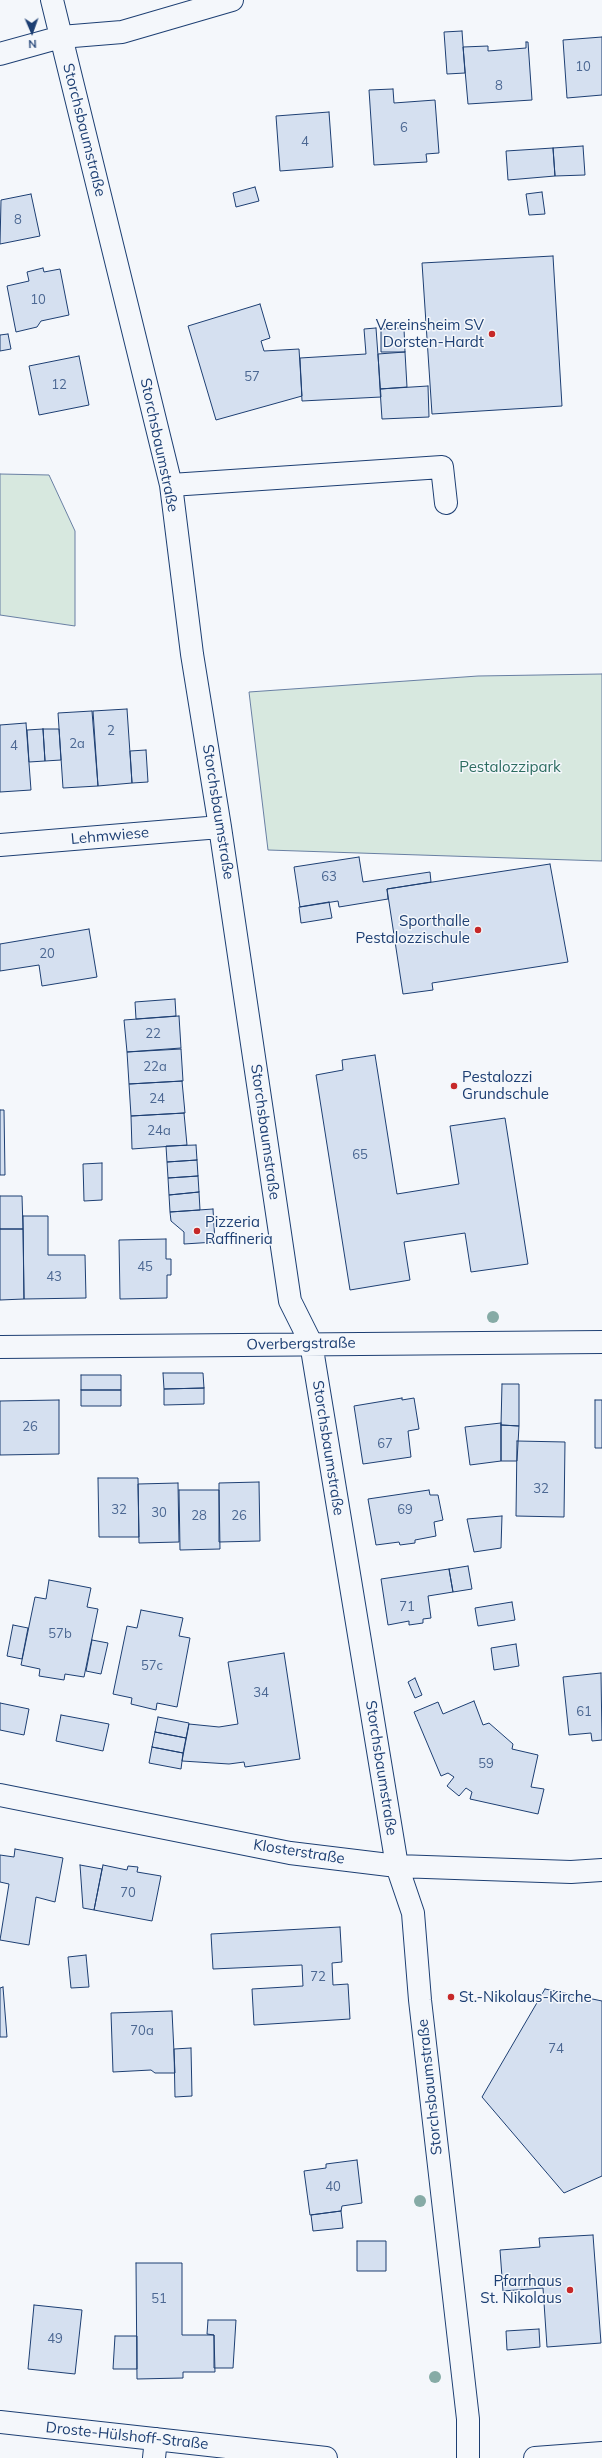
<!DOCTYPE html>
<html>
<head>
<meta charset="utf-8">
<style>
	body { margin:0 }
	#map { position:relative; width:602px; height:2458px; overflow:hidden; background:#f4f7fb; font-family:Mulish,sans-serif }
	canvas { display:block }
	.north { position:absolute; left:12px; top:12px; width:40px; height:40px; -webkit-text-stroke:3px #f4f7fb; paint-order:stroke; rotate:178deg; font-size:11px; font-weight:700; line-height:16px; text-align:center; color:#1d3f73 }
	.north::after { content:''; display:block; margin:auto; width:14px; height:18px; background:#1d3f73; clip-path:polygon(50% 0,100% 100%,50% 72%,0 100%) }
</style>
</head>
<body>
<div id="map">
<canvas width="602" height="2458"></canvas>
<div class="north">N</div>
</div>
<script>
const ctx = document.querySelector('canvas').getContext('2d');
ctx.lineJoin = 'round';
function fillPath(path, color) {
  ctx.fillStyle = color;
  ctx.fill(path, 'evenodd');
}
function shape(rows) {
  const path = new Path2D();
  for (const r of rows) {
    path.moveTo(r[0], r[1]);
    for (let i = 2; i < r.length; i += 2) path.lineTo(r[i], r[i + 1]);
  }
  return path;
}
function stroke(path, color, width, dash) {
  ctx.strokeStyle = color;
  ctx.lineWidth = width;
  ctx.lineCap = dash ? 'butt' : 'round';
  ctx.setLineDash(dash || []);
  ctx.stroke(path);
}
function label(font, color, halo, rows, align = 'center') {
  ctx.font = font + ' Mulish,sans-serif';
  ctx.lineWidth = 3;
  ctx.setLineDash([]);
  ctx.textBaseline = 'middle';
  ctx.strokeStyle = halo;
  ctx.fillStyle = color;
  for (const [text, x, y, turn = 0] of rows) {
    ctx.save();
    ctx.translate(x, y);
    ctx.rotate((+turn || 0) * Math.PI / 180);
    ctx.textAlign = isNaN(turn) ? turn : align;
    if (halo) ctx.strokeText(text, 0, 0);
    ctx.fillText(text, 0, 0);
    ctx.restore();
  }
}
const green = shape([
	[0,474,49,475,75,531,75,626,0,615,0,474],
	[602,674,602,861,268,850,249,692,478,676,602,674]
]);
const building = shape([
	[462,31,465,73,447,74,444,32,462,31],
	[602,37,602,95,567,98,563,40,602,37],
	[526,42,528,42,532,100,468,104,463,47,488,46,488,51,526,48,526,42],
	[393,89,394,103,435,100,439,153,426,154,427,162,374,165,369,90,393,89],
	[329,112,333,167,280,171,276,116,329,112],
	[583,146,585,175,555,176,553,148,583,146],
	[553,148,555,176,508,180,506,151,553,148],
	[255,187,259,201,236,207,233,193,255,187],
	[542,192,545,214,529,215,526,194,542,192],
	[31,194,40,236,0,244,1,200,31,194],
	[553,256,562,406,432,414,422,263,553,256],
	[43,268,44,272,60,269,69,315,41,321,37,327,16,332,7,286,29,281,27,272,43,268],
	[260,304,270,338,261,341,264,351,299,349,302,396,216,420,188,326,260,304],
	[376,328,381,397,302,401,300,358,366,354,364,329,376,328],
	[404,328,405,352,381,352,381,329,404,328],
	[8,334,11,349,0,351,0,335,8,334],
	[405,352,407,387,380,389,378,354,405,352],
	[79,356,89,405,39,415,29,366,79,356],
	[428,386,429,417,382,419,380,389,428,386],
	[127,709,132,783,98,786,93,711,127,709],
	[92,711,98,786,63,788,58,713,92,711],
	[26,723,31,790,0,792,0,725,26,723],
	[43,729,59,729,61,760,45,761,43,729],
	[43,729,45,761,29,762,27,730,43,729],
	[146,750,148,782,132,783,130,751,146,750],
	[359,857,363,882,430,872,431,882,387,889,388,899,339,907,338,901,300,907,294,867,359,857],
	[550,864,568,962,432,983,433,990,403,994,387,889,550,864],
	[329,902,332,918,301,923,299,907,329,902],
	[89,929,97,977,42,986,39,965,0,971,0,944,89,929],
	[175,999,176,1016,136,1019,135,1002,175,999],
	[179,1016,181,1048,127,1052,124,1020,179,1016],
	[181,1049,183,1081,129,1084,127,1052,181,1049],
	[375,1055,397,1194,459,1184,450,1126,505,1118,528,1264,471,1272,465,1233,404,1242,410,1280,350,1290,316,1075,343,1070,342,1060,375,1055],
	[182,1081,185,1113,131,1116,129,1084,182,1081],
	[0,1110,4,1110,5,1175,0,1175,0,1110],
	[184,1113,187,1145,132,1149,131,1116,184,1113],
	[196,1145,197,1160,167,1162,166,1146,196,1145],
	[197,1160,198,1176,168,1178,167,1162,197,1160],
	[102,1163,102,1200,84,1201,83,1164,102,1163],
	[198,1176,199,1192,169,1195,168,1178,198,1176],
	[199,1192,200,1210,170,1212,169,1195,199,1192],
	[0,1196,22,1196,23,1229,0,1229,0,1196],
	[213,1209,215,1242,184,1244,184,1232,171,1221,170,1212,213,1209],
	[23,1216,48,1216,48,1255,85,1255,86,1298,24,1299,23,1216],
	[0,1229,23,1229,24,1299,0,1300,0,1229],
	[166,1239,166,1259,171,1259,171,1275,167,1275,167,1298,120,1299,119,1240,166,1239],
	[163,1373,203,1373,204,1388,164,1389,163,1373],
	[81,1375,121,1375,121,1390,81,1390,81,1375],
	[502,1384,519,1384,519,1426,501,1425,502,1384],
	[204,1388,204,1404,164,1405,164,1389,204,1388],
	[81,1390,121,1390,121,1406,81,1406,81,1390],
	[402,1398,402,1400,414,1398,419,1429,408,1431,411,1457,363,1464,354,1406,402,1398],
	[59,1400,59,1454,0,1455,0,1401,59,1400],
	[595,1400,602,1400,602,1448,595,1448,595,1400],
	[501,1423,501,1461,470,1465,465,1427,501,1423],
	[501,1425,519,1426,517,1461,501,1461,501,1425],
	[517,1441,565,1442,564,1517,516,1516,517,1441],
	[98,1478,138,1478,139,1537,99,1537,98,1478],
	[259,1482,260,1541,219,1542,219,1483,259,1482],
	[178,1483,179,1542,139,1543,138,1484,178,1483],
	[179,1490,219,1490,220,1549,180,1550,179,1490],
	[429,1490,430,1495,438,1495,443,1520,434,1522,436,1536,415,1540,415,1543,400,1545,399,1542,376,1545,368,1499,429,1490],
	[502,1516,501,1548,474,1552,467,1519,502,1516],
	[468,1566,472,1589,453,1592,449,1569,468,1566],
	[449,1569,453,1592,428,1596,431,1618,423,1619,423,1623,409,1625,409,1621,388,1625,381,1579,449,1569],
	[49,1580,91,1588,87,1607,98,1609,84,1677,65,1674,64,1680,39,1676,40,1669,21,1665,35,1597,46,1599,49,1580],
	[512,1602,515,1620,478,1626,475,1608,512,1602],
	[141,1610,183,1618,179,1636,190,1638,177,1707,157,1703,156,1710,131,1704,132,1698,113,1694,127,1626,137,1628,141,1610],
	[13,1625,28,1628,22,1659,7,1656,13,1625],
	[92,1640,108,1643,101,1674,86,1671,92,1640],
	[516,1644,519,1666,494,1670,491,1648,516,1644],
	[284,1653,300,1759,245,1767,244,1762,229,1764,182,1761,189,1724,219,1727,238,1724,228,1662,284,1653],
	[601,1673,602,1740,592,1741,591,1733,569,1735,563,1677,601,1673],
	[415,1678,422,1695,415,1698,408,1682,415,1678],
	[474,1701,483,1725,489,1723,513,1744,512,1749,538,1755,531,1787,544,1789,538,1814,470,1799,472,1792,466,1788,459,1796,447,1786,454,1777,448,1773,441,1776,414,1712,438,1702,443,1714,474,1701],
	[0,1703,29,1709,24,1735,0,1730,0,1703],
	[61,1715,109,1724,103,1751,56,1741,61,1715],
	[158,1717,189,1723,186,1738,155,1732,158,1717],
	[155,1732,186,1738,183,1753,152,1747,155,1732],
	[152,1747,183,1753,181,1769,149,1763,152,1747],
	[15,1849,63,1858,55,1902,36,1897,29,1945,0,1940,9,1884,0,1882,0,1855,14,1857,15,1849],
	[80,1865,102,1869,94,1910,83,1908,80,1865],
	[103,1865,127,1870,128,1866,138,1867,137,1872,161,1876,152,1921,94,1910,103,1865],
	[340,1927,342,1962,332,1963,333,1985,348,1984,350,2019,254,2025,252,1989,303,1986,302,1965,213,1969,211,1934,340,1927],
	[86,1955,89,1987,71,1988,68,1957,86,1955],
	[3,1987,7,2037,0,2037,0,1988,3,1987],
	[545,1989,602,2001,602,2176,564,2193,482,2097,545,1989],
	[172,2011,175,2073,155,2073,151,2070,113,2072,111,2013,172,2011],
	[191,2048,192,2096,175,2097,174,2049,191,2048],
	[357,2160,362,2203,342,2206,341,2211,310,2215,304,2171,326,2168,326,2164,357,2160],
	[341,2211,343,2228,313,2231,311,2215,341,2211],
	[593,2235,601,2343,547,2347,543,2288,503,2291,500,2250,540,2247,539,2238,593,2235],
	[357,2241,386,2241,386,2271,357,2271,357,2241],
	[136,2263,182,2263,182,2335,214,2335,215,2372,183,2372,183,2378,137,2379,136,2263],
	[34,2305,82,2310,75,2374,28,2369,34,2305],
	[208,2320,236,2320,233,2368,214,2368,214,2335,207,2334,208,2320],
	[539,2329,540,2347,507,2350,506,2331,539,2329],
	[115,2336,137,2336,137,2369,113,2369,115,2336]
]);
const minor = shape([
	[52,0,171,485,192,654,220,827,290,1301,311,1343,397,1866,413,1913,420,2000,468,2419,468,2458],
	[0,54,61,37,122,32,232,0],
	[171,485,442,467,446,503],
	[0,845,220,827],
	[0,1347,602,1342],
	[0,1795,290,1853,397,1866,571,1872,602,1870],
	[0,2422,326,2458],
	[154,2458,156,2439],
	[535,2458,602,2453]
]);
const trees = [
	[493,1317],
	[420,2201],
	[435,2377]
];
const markers = [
	[492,334,4,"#c62828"],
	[478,930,4,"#c62828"],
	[454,1086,4,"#c62828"],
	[197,1231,4,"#c62828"],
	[451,1997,4,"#c62828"],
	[570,2290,4,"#c62828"]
];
const numberNames = [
	["10",583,67],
	["8",499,86],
	["6",404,128],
	["4",305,142],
	["8",18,220],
	["10",38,300],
	["57",252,377],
	["12",59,385],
	["2",111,731],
	["2a",77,744],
	["4",14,746],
	["63",329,877],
	["20",47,954],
	["22",153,1034],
	["22a",155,1067],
	["24",157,1099],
	["24a",159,1131],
	["65",360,1155],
	["45",145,1267],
	["43",54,1277],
	["26",30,1427],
	["67",385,1444],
	["32",541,1489],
	["32",119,1510],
	["69",405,1510],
	["30",159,1513],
	["28",199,1516],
	["26",239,1516],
	["71",407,1607],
	["57b",60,1634],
	["57c",152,1666],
	["34",261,1693],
	["61",584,1712],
	["59",486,1764],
	["70",128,1893],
	["72",318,1977],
	["70a",142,2031],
	["74",556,2049],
	["40",333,2187],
	["51",159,2299],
	["49",55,2339]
];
const streetNames = [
	["Storchsbaumstraße",84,130,76],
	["Storchsbaumstraße",159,445,78],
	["Storchsbaumstraße",218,812,81],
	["Lehmwiese",110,836,-5],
	["Storchsbaumstraße",265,1132,82],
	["Overbergstraße",301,1344,-1],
	["Storchsbaumstraße",328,1448,81],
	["Storchsbaumstraße",381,1768,81],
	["Klosterstraße",299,1852,9],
	["Storchsbaumstraße",430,2087,-96],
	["Droste-Hülshoff-Straße",127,2436,6]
];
const poiNames = [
	["Vereinsheim SV",484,325],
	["Dorsten-Hardt",484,342],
	["Sporthalle",470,921],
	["Pestalozzischule",470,938],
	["Pestalozzi",462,1077,"left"],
	["Grundschule",462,1094,"left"],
	["Pizzeria",205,1222,"left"],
	["Raffineria",205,1239,"left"],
	["St.-Nikolaus-Kirche",459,1997,"left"],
	["Pfarrhaus",562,2281],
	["St. Nikolaus",562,2298]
];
const parkNames = [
	["Pestalozzipark",510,767]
];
fillPath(green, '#d7e8df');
stroke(green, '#687fa3', 1);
fillPath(building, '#d5e0f0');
stroke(building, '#1d3f73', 1);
stroke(minor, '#1d3f73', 24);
stroke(minor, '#f4f7fb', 22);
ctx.fillStyle = '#86aba6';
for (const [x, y] of trees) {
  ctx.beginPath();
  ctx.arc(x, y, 6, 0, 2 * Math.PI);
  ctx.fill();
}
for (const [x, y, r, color] of markers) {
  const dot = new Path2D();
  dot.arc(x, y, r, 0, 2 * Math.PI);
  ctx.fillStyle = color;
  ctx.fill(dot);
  stroke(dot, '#f4f7fb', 1.5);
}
label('13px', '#4b6792', null, numberNames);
label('15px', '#1d3f73', '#f4f7fb', streetNames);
label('15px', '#1d3f73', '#f4f7fb', poiNames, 'right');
label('15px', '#2c6c60', '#f4f7fb', parkNames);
</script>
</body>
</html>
